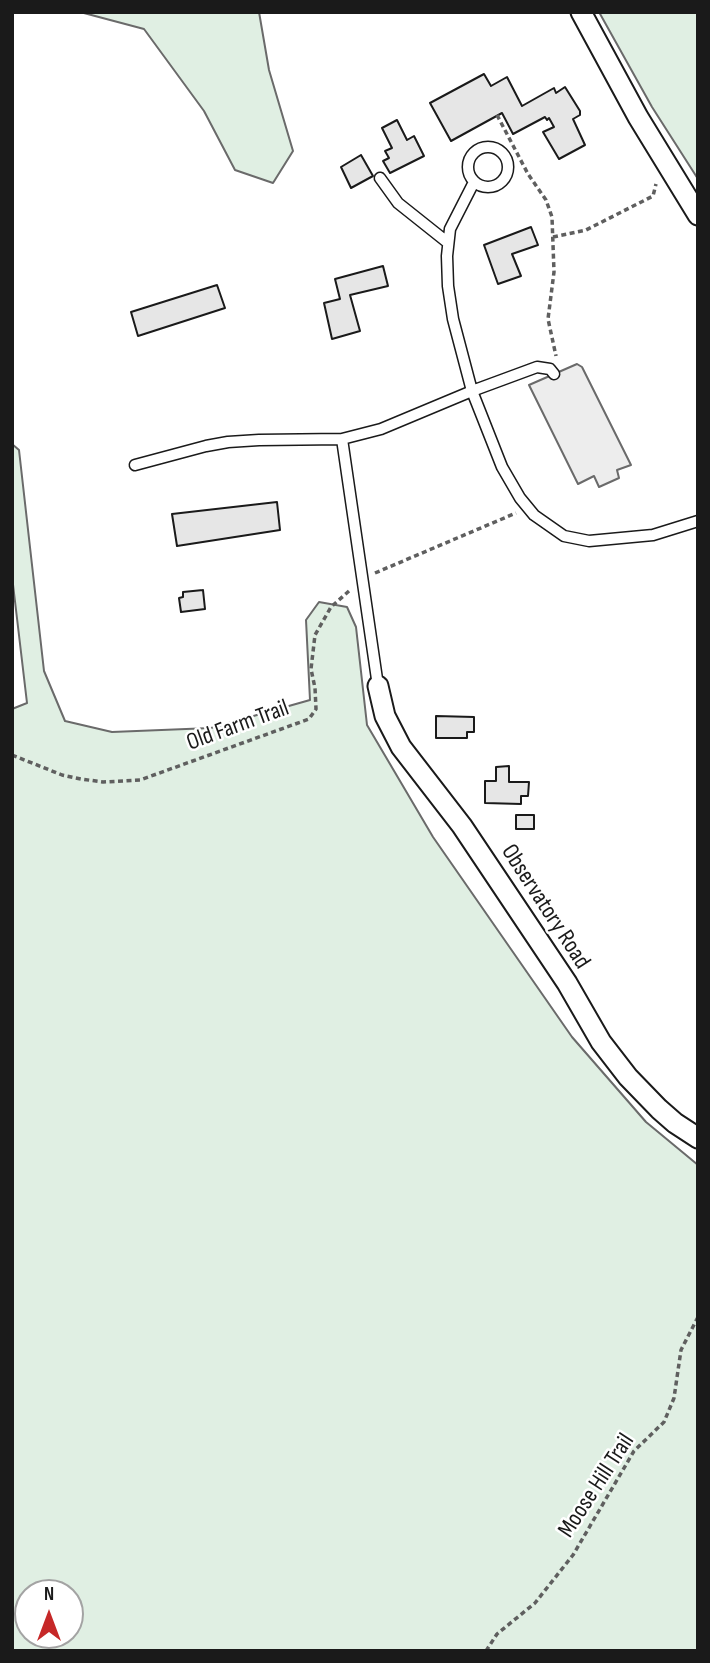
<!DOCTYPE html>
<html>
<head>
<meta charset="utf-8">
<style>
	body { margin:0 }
	#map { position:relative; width:710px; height:1663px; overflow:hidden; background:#fff; font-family:"Sofia Sans Condensed",sans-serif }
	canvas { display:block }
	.frame { position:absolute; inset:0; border:14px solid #1a1a1a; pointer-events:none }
	.north { position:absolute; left:14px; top:1579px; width:70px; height:70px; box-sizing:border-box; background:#fff; border:2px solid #a3a3a3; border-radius:50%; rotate:0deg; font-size:19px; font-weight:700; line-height:28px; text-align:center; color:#1a1a1a }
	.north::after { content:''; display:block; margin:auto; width:24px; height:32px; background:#c62828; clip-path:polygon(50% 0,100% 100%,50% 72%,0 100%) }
</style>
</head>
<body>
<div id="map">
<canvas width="710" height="1663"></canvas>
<div class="frame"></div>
<div class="north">N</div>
</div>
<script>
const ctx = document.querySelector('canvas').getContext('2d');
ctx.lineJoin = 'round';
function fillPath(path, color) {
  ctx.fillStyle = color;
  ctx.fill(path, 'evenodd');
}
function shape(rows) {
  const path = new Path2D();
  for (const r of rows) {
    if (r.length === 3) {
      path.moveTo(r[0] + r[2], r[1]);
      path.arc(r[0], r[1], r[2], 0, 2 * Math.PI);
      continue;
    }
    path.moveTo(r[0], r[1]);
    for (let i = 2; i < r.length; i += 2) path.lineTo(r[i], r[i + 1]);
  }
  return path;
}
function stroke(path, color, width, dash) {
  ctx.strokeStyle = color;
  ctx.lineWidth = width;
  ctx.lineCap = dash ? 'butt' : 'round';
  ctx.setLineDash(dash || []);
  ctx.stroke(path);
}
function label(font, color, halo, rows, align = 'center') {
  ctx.font = font + ' "Sofia Sans Condensed",sans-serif';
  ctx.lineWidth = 5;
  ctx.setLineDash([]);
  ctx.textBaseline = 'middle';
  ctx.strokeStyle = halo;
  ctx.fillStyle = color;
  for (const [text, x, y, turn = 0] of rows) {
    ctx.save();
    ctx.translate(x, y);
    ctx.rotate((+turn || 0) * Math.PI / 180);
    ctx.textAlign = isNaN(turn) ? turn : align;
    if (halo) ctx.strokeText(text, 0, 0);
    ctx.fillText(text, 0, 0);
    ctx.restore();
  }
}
const green = shape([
	[80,12,259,12,269,70,293,151,273,183,235,170,204,111,144,29,80,12],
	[599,12,698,12,698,179,652,107,599,12],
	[12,444,19,450,44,671,65,721,112,732,211,728,310,700,306,620,319,602,347,607,356,627,367,725,433,837,572,1037,646,1122,698,1165,698,1651,12,1651,12,709,27,703,12,576,12,444],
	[28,1593,70,1593,70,1635,28,1635,28,1593]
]);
const parking = shape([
	[577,364,582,367,631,465,617,470,619,478,599,487,594,476,578,484,529,385,577,364]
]);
const building = shape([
	[484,74,491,86,507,77,522,106,554,88,556,93,565,87,580,111,580,115,573,119,585,145,559,159,543,132,554,127,549,118,547,120,545,117,513,134,502,113,451,141,430,103,484,74],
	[397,120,407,140,414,136,424,156,390,173,383,161,389,158,385,151,392,148,382,128,397,120],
	[361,155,373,176,351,188,341,167,361,155],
	[531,227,538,245,512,254,521,276,498,284,484,245,531,227],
	[383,266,388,286,350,295,360,331,332,339,324,303,340,299,335,279,383,266],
	[217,285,225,308,138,336,131,312,217,285],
	[277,502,280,530,177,546,172,514,277,502],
	[203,590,205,609,181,612,179,598,183,597,183,592,203,590],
	[436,716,474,717,474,732,467,732,467,738,436,738,436,716],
	[509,766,509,782,529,782,528,796,521,796,521,804,485,803,485,781,496,781,496,767,509,766],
	[516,815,534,815,534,829,516,829,516,815]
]);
const path = shape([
	[497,115,528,174,546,200,552,217,554,272,548,319,556,356],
	[553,237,586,230,653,196,656,184],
	[375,573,516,513],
	[12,755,62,775,81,779,103,782,140,780,309,719,316,709,315,688,311,669,315,635,331,607,349,591],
	[486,1651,497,1634,535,1603,573,1555,634,1451,664,1422,674,1398,681,1350,698,1317]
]);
const lane = shape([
	[488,167,20],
	[380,178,398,203,447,242],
	[554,374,550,369,537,367,472,391,502,467,520,498,534,515,564,536,589,541,653,535,698,521],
	[135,465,206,446,228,442,259,440,342,439],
	[378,686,342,439,381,429,472,391,453,319,448,286,447,256,450,229,474,182]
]);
const street = shape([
	[581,12,638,117,698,215],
	[378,686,385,716,401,747,462,826,567,983,601,1042,628,1077,659,1109,675,1123,698,1138]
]);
const streetNames = [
	["Old Farm Trail",238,726,-20],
	["Observatory Road",545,907,57],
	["Moose Hill Trail",597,1486,-57]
];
fillPath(green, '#e0efe3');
stroke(green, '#6a6a6a', 2);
fillPath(parking, '#ededed');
stroke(parking, '#6a6a6a', 2);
fillPath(building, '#e6e6e6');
stroke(building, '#1a1a1a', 2);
stroke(lane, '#1a1a1a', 13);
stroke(street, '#1a1a1a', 23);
stroke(path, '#5f5f5f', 3.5, [5, 3.5]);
stroke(lane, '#fff', 10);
stroke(street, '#fff', 19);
label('24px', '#1a1a1a', '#fff', streetNames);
</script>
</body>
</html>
